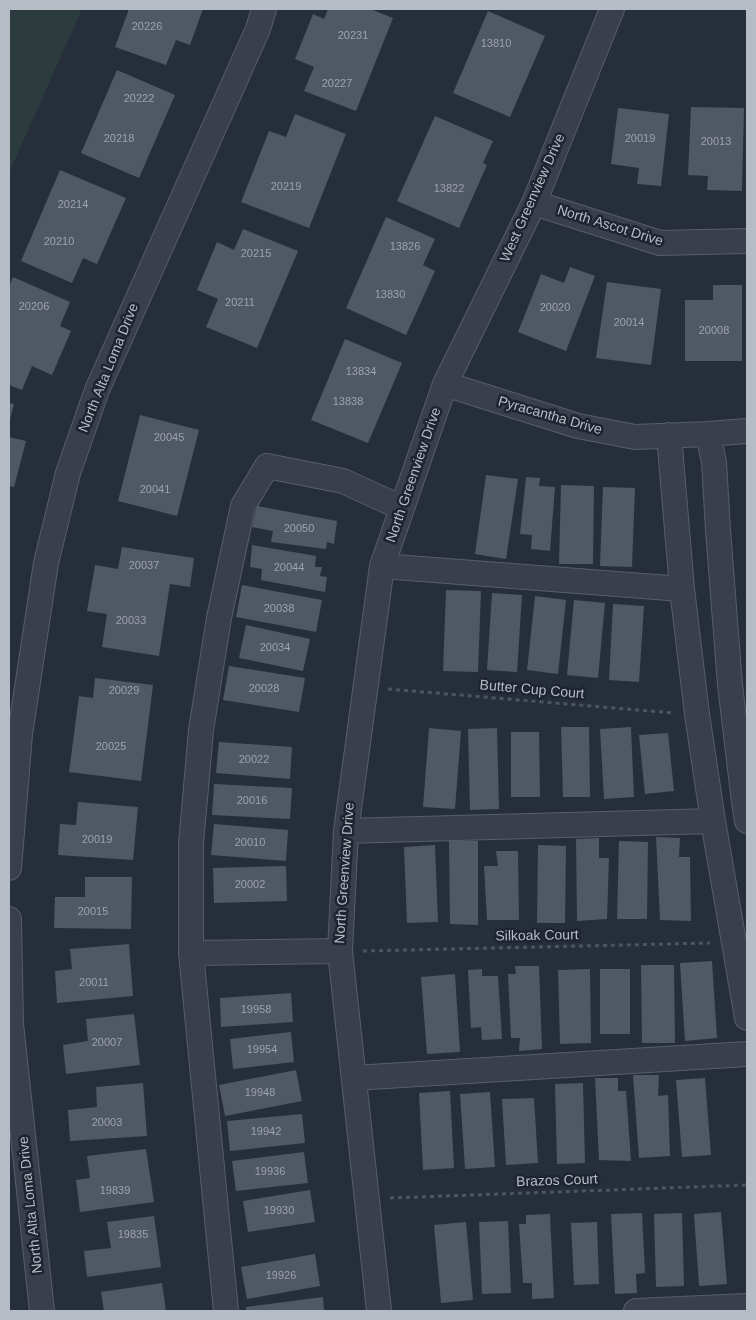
<!DOCTYPE html>
<html>
<head>
<meta charset="utf-8">
<style>
	body { margin:0 }
	#map { position:relative; width:756px; height:1320px; overflow:hidden; background:#272e3b; font-family:Arial,sans-serif }
	canvas { display:block }
	.frame { position:absolute; inset:0; border:10px solid #b6bcc6; pointer-events:none }
</style>
</head>
<body>
<div id="map">
<canvas width="756" height="1320"></canvas>
<div class="frame"></div>
</div>
<script>
const ctx = document.querySelector('canvas').getContext('2d');
ctx.lineJoin = 'round';
function fillPath(path, color) {
  ctx.fillStyle = color;
  ctx.fill(path, 'evenodd');
}
function shape(rows) {
  const path = new Path2D();
  for (const r of rows) {
    path.moveTo(r[0], r[1]);
    for (let i = 2; i < r.length; i += 2) path.lineTo(r[i], r[i + 1]);
  }
  return path;
}
function stroke(path, color, width, dash) {
  ctx.strokeStyle = color;
  ctx.lineWidth = width;
  ctx.lineCap = dash ? 'butt' : 'round';
  ctx.setLineDash(dash || []);
  ctx.stroke(path);
}
function label(font, color, halo, rows, align = 'center') {
  ctx.font = font + ' Arial,sans-serif';
  ctx.lineWidth = 5;
  ctx.setLineDash([]);
  ctx.textBaseline = 'middle';
  ctx.strokeStyle = halo;
  ctx.fillStyle = color;
  for (const [text, x, y, turn = 0] of rows) {
    ctx.save();
    ctx.translate(x, y);
    ctx.rotate((+turn || 0) * Math.PI / 180);
    ctx.textAlign = isNaN(turn) ? turn : align;
    if (halo) ctx.strokeText(text, 0, 0);
    ctx.fillText(text, 0, 0);
    ctx.restore();
  }
}
const green = shape([
	[9,9,82,9,9,173]
]);
const building = shape([
	[129,9,203,9,190,45,176,40,166,65,115,47],
	[328,9,370,9,393,18,356,111,304,91,314,67,295,59,313,14,324,19],
	[488,11,545,36,510,117,453,93],
	[117,70,175,95,139,178,81,153],
	[691,107,744,108,742,191,707,190,708,176,688,175],
	[618,108,669,114,661,186,637,184,639,168,611,164],
	[295,114,346,134,309,228,241,202,269,131,286,137],
	[435,116,493,141,483,163,487,165,459,228,397,201],
	[60,170,126,198,97,264,83,258,72,283,21,261],
	[386,217,435,239,423,265,435,271,406,335,346,308],
	[243,229,298,251,257,348,206,327,218,299,197,290,217,242,234,250],
	[570,267,595,276,566,351,518,332,541,274,564,283],
	[13,277,70,302,60,326,71,331,52,375,32,366,22,390,9,385,9,287],
	[607,282,661,289,651,365,596,358],
	[713,285,742,285,742,361,685,361,685,300,713,300],
	[345,339,402,363,368,443,311,420],
	[9,403,14,404,9,423],
	[140,415,199,430,177,516,118,501],
	[9,437,26,441,14,487,9,486],
	[486,475,518,479,506,559,475,554],
	[526,477,540,478,539,486,555,487,550,551,531,549,532,535,520,534],
	[561,485,594,486,593,564,559,564],
	[603,487,635,488,632,567,600,566],
	[257,506,337,521,334,544,327,542,326,549,271,542,273,531,252,527],
	[252,545,316,556,315,567,322,567,320,576,327,577,325,592,261,580,262,569,250,567],
	[122,547,194,558,190,587,170,584,159,656,102,647,107,614,87,611,95,565,118,569],
	[242,585,322,600,316,632,236,617],
	[446,590,481,591,478,672,443,671],
	[492,593,522,595,517,672,487,670],
	[535,596,566,600,558,674,527,670],
	[574,600,605,603,598,678,567,675],
	[613,604,644,606,639,682,609,680],
	[246,625,310,639,303,671,239,658],
	[229,666,305,678,299,712,223,700],
	[95,678,153,685,141,781,69,772,79,696,93,698],
	[561,727,589,727,590,797,563,797],
	[631,727,634,797,604,799,600,729],
	[429,728,461,731,455,809,423,807],
	[497,728,499,809,470,810,468,729],
	[511,732,539,732,540,797,511,797],
	[668,733,674,791,645,794,639,735],
	[219,742,292,747,290,779,216,773],
	[214,784,292,788,290,819,212,815],
	[78,802,138,807,133,860,58,855,60,824,76,825],
	[214,824,288,830,286,861,211,855],
	[656,837,680,838,679,857,690,857,691,921,660,920],
	[599,838,599,858,609,858,607,919,577,921,576,839],
	[449,841,478,841,478,925,450,924],
	[619,841,648,842,647,919,617,919],
	[435,845,438,922,407,923,404,847],
	[538,845,566,846,565,923,537,923],
	[496,851,518,851,519,920,487,920,484,866,498,866],
	[286,866,287,901,214,903,213,868],
	[85,877,132,877,131,929,54,928,55,897,85,897],
	[129,944,133,996,57,1003,55,971,72,969,70,949],
	[712,961,717,1038,685,1041,680,963],
	[641,965,674,965,675,1043,642,1043],
	[515,966,539,966,542,1049,519,1051,520,1038,511,1038,508,974,516,974],
	[482,969,482,976,498,976,502,1039,482,1040,481,1027,471,1028,468,970],
	[590,969,591,1043,560,1044,558,970],
	[600,969,630,969,630,1034,600,1034],
	[455,974,460,1052,427,1054,421,977],
	[291,993,293,1022,221,1027,220,998],
	[134,1014,140,1065,66,1074,63,1045,88,1041,86,1019],
	[291,1032,294,1062,233,1069,230,1039],
	[296,1070,302,1101,225,1116,219,1085],
	[633,1075,659,1075,658,1096,668,1095,670,1156,639,1158],
	[595,1078,618,1078,618,1091,626,1091,631,1161,599,1160],
	[705,1078,711,1155,682,1157,676,1080],
	[143,1083,147,1136,70,1141,68,1110,97,1107,96,1087],
	[583,1083,585,1163,557,1164,555,1084],
	[450,1091,454,1168,423,1170,419,1093],
	[490,1092,495,1167,465,1169,460,1094],
	[534,1098,538,1163,506,1165,502,1099],
	[302,1114,305,1143,230,1151,227,1121],
	[146,1149,154,1202,80,1212,76,1180,90,1178,87,1156],
	[304,1152,308,1183,236,1191,232,1161],
	[310,1190,315,1222,248,1232,243,1201],
	[721,1212,727,1284,699,1286,694,1214],
	[642,1213,645,1273,636,1274,637,1293,615,1294,611,1214],
	[682,1213,684,1286,656,1287,654,1214],
	[550,1214,554,1298,532,1299,532,1283,523,1283,519,1224,526,1224,526,1215],
	[154,1216,161,1267,87,1277,84,1251,111,1248,107,1222],
	[508,1221,511,1293,482,1294,479,1222],
	[466,1222,473,1300,441,1303,434,1225],
	[597,1222,599,1284,574,1285,571,1223],
	[315,1254,320,1286,247,1299,241,1267],
	[162,1283,166,1311,104,1311,101,1292],
	[323,1297,324,1311,246,1311,246,1307]
]);
const path = shape([
	[388,689,674,713],
	[363,951,710,943],
	[390,1198,747,1185]
]);
const minor = shape([
	[534,203,660,243,747,241],
	[445,384,578,426,635,437,708,434,747,431],
	[708,434,714,462,718,530,730,685,744,802,747,821],
	[669,435,682,589,697,714,713,821,747,1018],
	[382,566,682,589],
	[346,831,713,821],
	[9,868,20,734,46,563,68,473,97,390,258,29,264,9],
	[9,919,11,1024,42,1311],
	[191,953,340,951],
	[354,1078,747,1054],
	[226,1311,191,953,191,844,201,730,219,618,243,506,267,466,343,481,402,508],
	[379,1311,340,951,346,831,382,566,445,384,534,203,612,9],
	[636,1311,747,1306]
]);
const numberNames = [
	["20226",147,27],
	["20231",353,36],
	["13810",496,44],
	["20227",337,84],
	["20222",139,99],
	["20218",119,139],
	["20019",640,139],
	["20013",716,142],
	["20219",286,187],
	["13822",449,189],
	["20214",73,205],
	["20210",59,242],
	["13826",405,247],
	["20215",256,254],
	["13830",390,295],
	["20211",240,303],
	["20206",34,307],
	["20020",555,308],
	["20014",629,323],
	["20008",714,331],
	["13834",361,372],
	["13838",348,402],
	["20045",169,438],
	["20041",155,490],
	["20050",299,529],
	["20037",144,566],
	["20044",289,568],
	["20038",279,609],
	["20033",131,621],
	["20034",275,648],
	["20028",264,689],
	["20029",124,691],
	["20025",111,747],
	["20022",254,760],
	["20016",252,801],
	["20019",97,840],
	["20010",250,843],
	["20002",250,885],
	["20015",93,912],
	["20011",94,983],
	["19958",256,1010],
	["20007",107,1043],
	["19954",262,1050],
	["19948",260,1093],
	["20003",107,1123],
	["19942",266,1132],
	["19936",270,1172],
	["19839",115,1191],
	["19930",279,1211],
	["19835",133,1235],
	["19926",281,1276]
];
const streetNames = [
	["West Greenview Drive",533,198,-66],
	["North Ascot Drive",610,226,17],
	["North Alta Loma Drive",109,368,-68],
	["Pyracantha Drive",550,416,16],
	["North Greenview Drive",414,475,-71],
	["Butter Cup Court",532,690,5],
	["North Greenview Drive",345,873,-86],
	["Silkoak Court",537,936,-1],
	["Brazos Court",557,1181,-2],
	["North Alta Loma Drive",31,1205,-96]
];
fillPath(green, '#2c3c3e');
fillPath(building, '#505765');
stroke(minor, '#585e69', 26);
stroke(path, '#49575b', 3, [4, 4]);
stroke(minor, '#3a404b', 24);
label('11px', '#9ca3ae', null, numberNames);
label('14px', '#b6bcc6', '#1f2530', streetNames);
</script>
</body>
</html>
